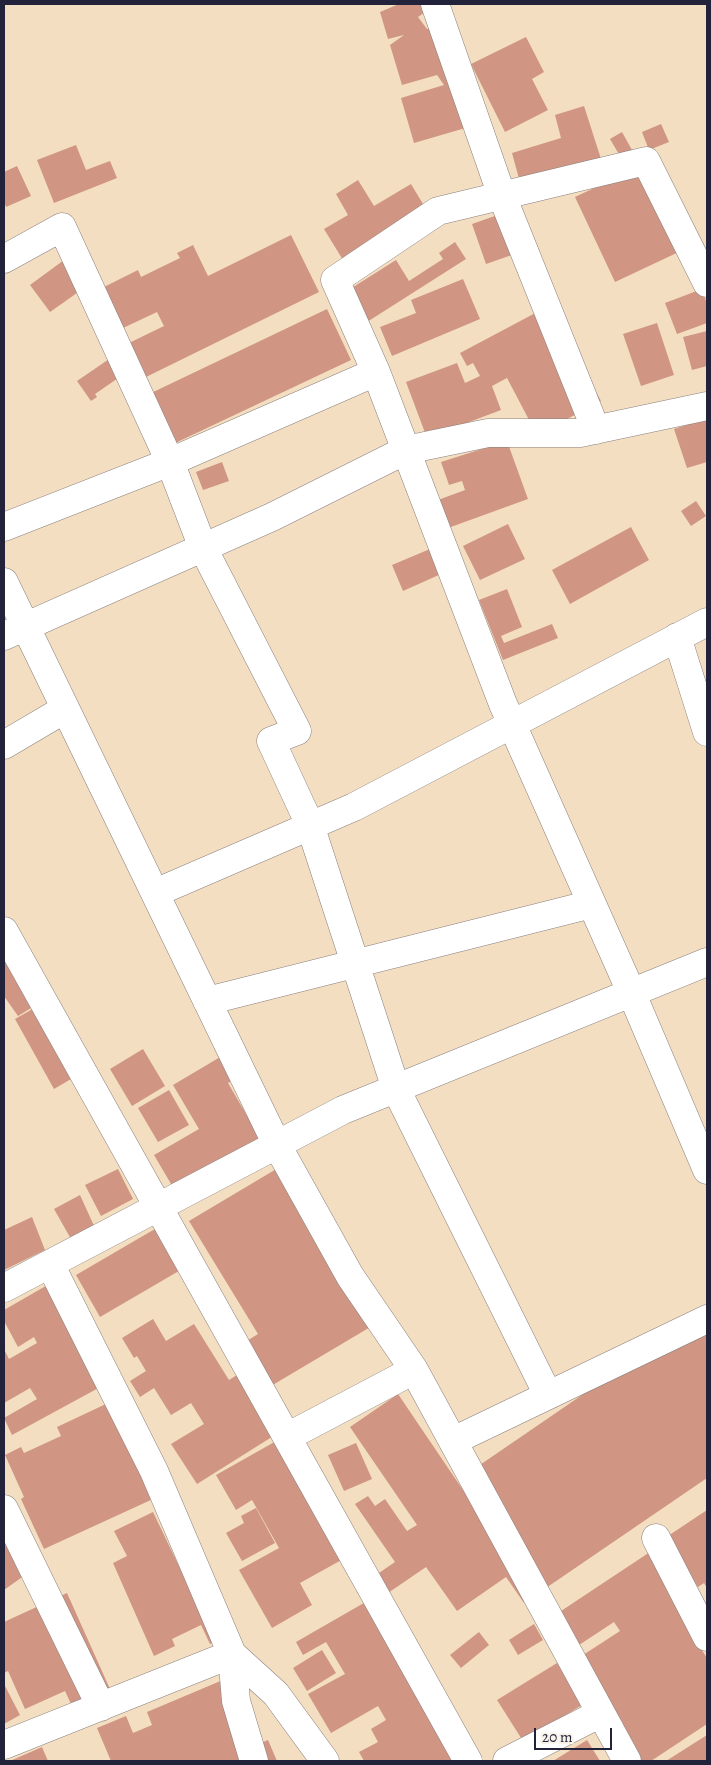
<!DOCTYPE html>
<html>
<head>
<meta charset="utf-8">
<style>
	body { margin:0 }
	#map { position:relative; width:711px; height:1765px; overflow:hidden; background:#f3dec1; font-family:Alegreya,serif }
	canvas { display:block }
	.frame { position:absolute; inset:0; border:5px solid #22223b; pointer-events:none }
	.scale { position:absolute; left:534px; top:1728px; width:78px; height:22px; box-sizing:border-box; border:2px solid #22223b; border-top:0; padding-left:6px; font-size:15px; line-height:18px; white-space:nowrap; color:#22223b; -webkit-text-stroke:4px #f7f3e8; paint-order:stroke }
</style>
</head>
<body>
<div id="map">
<canvas width="711" height="1765"></canvas>
<div class="frame"></div>
<div class="scale">20 m</div>
</div>
<script>
const ctx = document.querySelector('canvas').getContext('2d');
ctx.lineJoin = 'round';
function fillPath(path, color) {
  ctx.fillStyle = color;
  ctx.fill(path, 'evenodd');
}
function shape(rows) {
  const path = new Path2D();
  for (const r of rows) {
    path.moveTo(r[0], r[1]);
    for (let i = 2; i < r.length; i += 2) path.lineTo(r[i], r[i + 1]);
  }
  return path;
}
function stroke(path, color, width, dash) {
  ctx.strokeStyle = color;
  ctx.lineWidth = width;
  ctx.lineCap = dash ? 'butt' : 'round';
  ctx.setLineDash(dash || []);
  ctx.stroke(path);
}
const building = shape([
	[399,4,430,4,432,7,418,17,427,29,442,24,479,124,414,143,401,98,444,85,437,75,402,85,390,45,404,35,388,39,380,12],
	[526,37,544,72,532,79,548,110,505,132,471,64],
	[584,106,602,162,521,186,512,153,561,138,555,115],
	[661,124,669,142,649,150,642,132],
	[622,132,632,150,620,156,610,139],
	[76,145,86,170,110,161,117,178,54,203,37,160],
	[643,165,683,250,615,282,575,197],
	[17,166,31,196,6,207,4,201,4,172],
	[358,180,374,206,411,184,426,209,343,260,324,229,348,215,336,194],
	[515,209,529,249,486,264,472,224],
	[291,235,319,292,146,377,129,343,164,326,157,312,123,328,104,287,138,270,141,277,180,258,177,253,193,245,208,276],
	[455,242,466,259,367,322,347,291,396,260,409,281,443,259,439,253],
	[64,260,84,288,50,312,30,285],
	[463,279,480,319,392,356,380,327,416,313,411,300],
	[702,289,707,304,707,323,677,334,665,303],
	[327,309,351,360,171,445,147,395],
	[541,310,559,324,601,401,537,435,507,378,492,386,501,410,427,438,406,382,457,363,465,383,480,376,473,363,467,366,460,353],
	[657,323,674,375,641,386,623,334],
	[707,331,707,366,692,370,683,337],
	[112,357,124,374,95,394,97,397,91,401,77,381],
	[707,418,707,462,687,468,674,429],
	[507,441,528,499,448,528,438,500,465,490,462,481,449,485,441,462],
	[222,462,229,481,203,490,196,472],
	[696,501,706,516,691,526,681,511],
	[508,524,525,559,480,580,463,546],
	[631,527,649,560,570,604,552,570],
	[430,549,441,574,403,591,392,565],
	[507,589,522,627,501,636,504,643,552,624,558,638,503,660,479,600],
	[4,952,36,1005,18,1016,4,996],
	[45,1002,83,1072,54,1089,15,1019],
	[143,1049,165,1086,132,1106,110,1069],
	[227,1053,240,1076,228,1083,260,1138,174,1189,154,1155,199,1129,173,1085],
	[169,1090,189,1125,158,1142,138,1108],
	[283,1165,372,1326,271,1386,245,1342,258,1334,189,1221],
	[118,1169,133,1199,101,1216,85,1185],
	[80,1195,95,1228,71,1239,54,1209],
	[32,1217,45,1250,4,1270,4,1230],
	[160,1226,184,1268,100,1317,76,1275],
	[58,1279,115,1379,12,1435,4,1418,37,1399,30,1388,4,1403,4,1349,9,1359,37,1343,34,1337,18,1347,4,1321,4,1310],
	[707,1313,707,1478,524,1603,506,1577,457,1611,426,1567,388,1593,376,1575,395,1562,355,1504,368,1496,375,1506,385,1499,407,1531,417,1525,350,1427,398,1394,469,1499,474,1469,693,1319],
	[153,1319,166,1341,194,1324,229,1380,237,1375,275,1435,197,1484,171,1444,204,1424,191,1403,171,1415,154,1388,140,1397,130,1381,146,1371,137,1356,134,1358,122,1338],
	[108,1403,153,1499,44,1549,21,1499,24,1497,5,1455,21,1447,24,1453,61,1436,57,1427],
	[278,1440,345,1558,300,1583,312,1605,272,1628,239,1570,279,1548,252,1500,236,1510,216,1475],
	[356,1443,372,1479,344,1491,328,1455],
	[4,1507,42,1563,4,1590],
	[256,1508,275,1543,242,1561,226,1533,244,1523,241,1516],
	[707,1510,707,1588,704,1583,698,1587,665,1538],
	[153,1512,198,1606,229,1635,210,1644,201,1625,172,1639,175,1646,154,1656,113,1563,127,1556,114,1531],
	[656,1548,697,1610,707,1603,707,1638,698,1644,707,1658,707,1724,651,1761,633,1761,619,1727,623,1723,580,1657,620,1631,614,1622,576,1647,555,1615],
	[67,1593,110,1689,72,1706,65,1691,25,1709,8,1671,4,1673,4,1622],
	[376,1596,470,1761,364,1761,359,1752,378,1742,371,1729,386,1720,378,1706,331,1733,308,1694,345,1674,326,1642,303,1655,296,1642],
	[534,1624,543,1640,518,1655,509,1640],
	[479,1632,489,1645,461,1668,450,1655],
	[322,1650,336,1673,307,1691,293,1668],
	[557,1663,582,1705,523,1741,497,1700],
	[230,1677,258,1744,268,1740,277,1761,111,1761,97,1728,126,1716,133,1733,152,1725,147,1712],
	[4,1684,20,1715,4,1724],
	[707,1735,707,1761,666,1761],
	[587,1740,600,1761,553,1761],
	[42,1747,48,1761,10,1761]
]);
const minor = shape([
	[435,4,502,196,596,430],
	[4,259,62,227,170,462,203,548,297,731,271,741,310,825,396,1089,548,1395],
	[707,283,646,161,438,211,335,280,376,372,503,704,632,994,707,1170],
	[4,527,170,462,376,372],
	[4,582,277,1145,350,1276,414,1370,627,1761],
	[4,636,272,517,406,450,488,433,580,433,707,406],
	[677,637,707,732],
	[4,745,65,709],
	[155,893,354,807,707,622],
	[4,931,468,1761],
	[207,1001,592,904],
	[50,1264,154,1471,232,1654,276,1694,325,1761],
	[4,1288,343,1110,707,962],
	[287,1437,414,1370],
	[453,1441,707,1319],
	[4,1509,101,1707],
	[656,1538,707,1637],
	[4,1745,232,1654,236,1701,254,1761],
	[507,1761,601,1713]
]);
fillPath(building, '#d09583');
stroke(minor, '#8a807e', 29);
stroke(minor, '#fff', 28);
</script>
</body>
</html>
